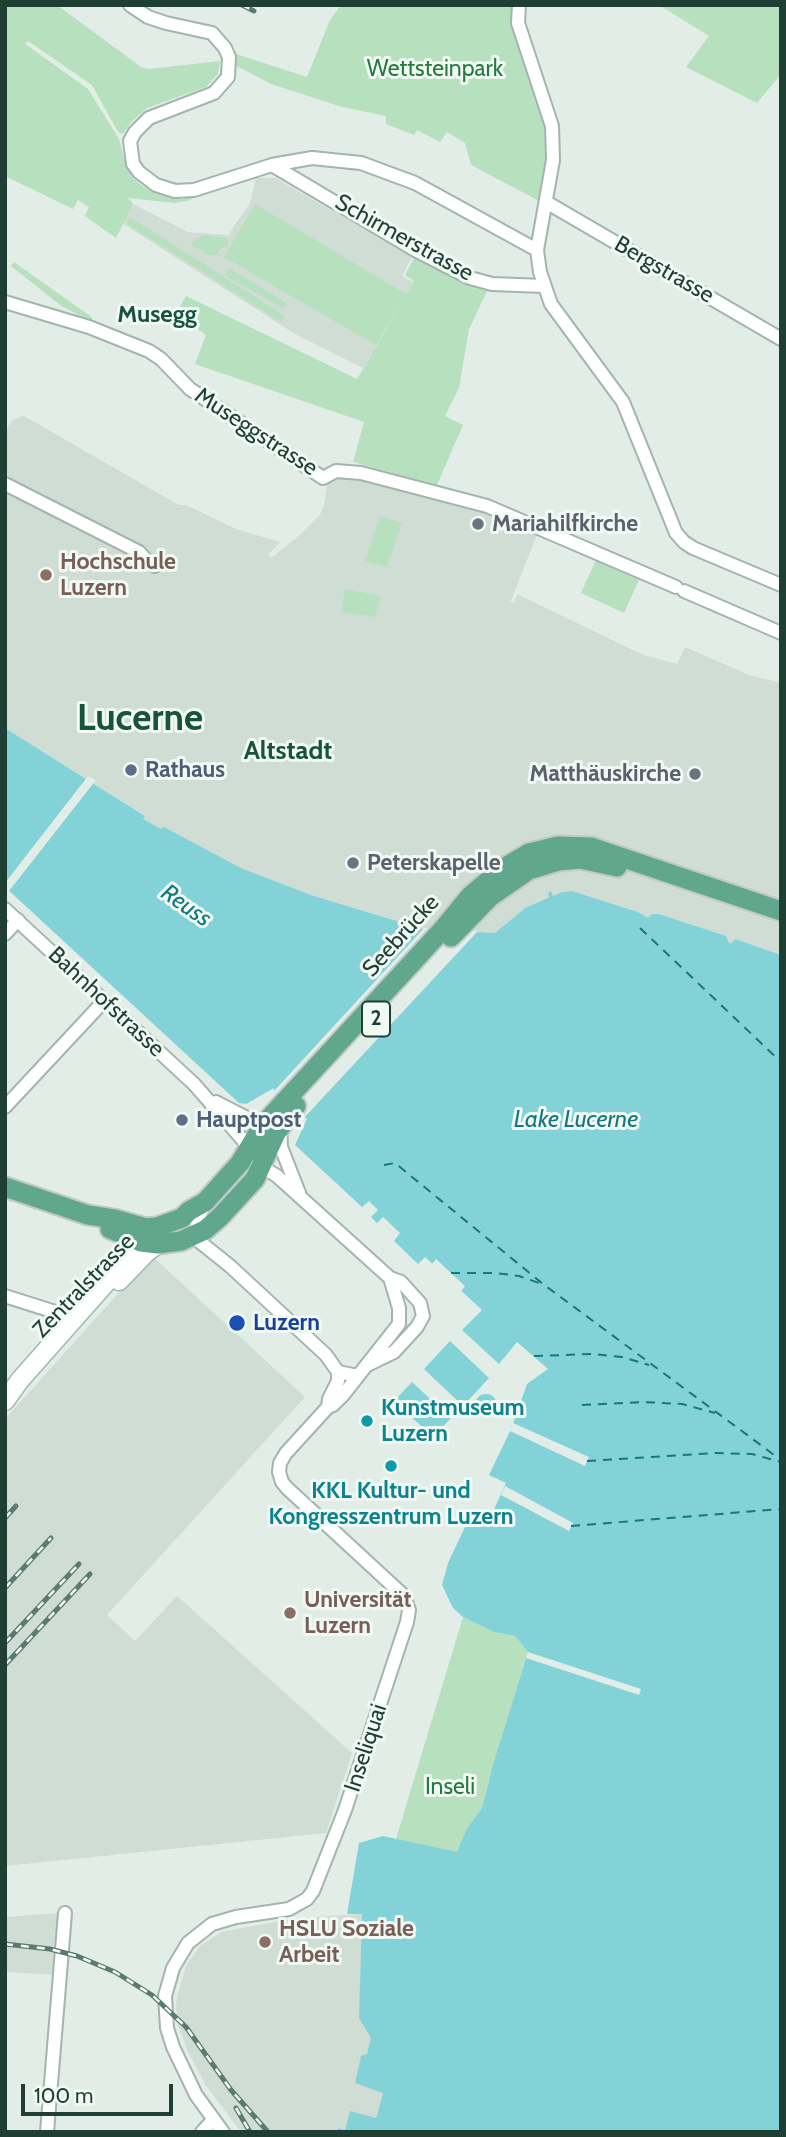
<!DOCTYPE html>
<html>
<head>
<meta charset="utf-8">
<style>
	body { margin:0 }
	#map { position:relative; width:786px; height:2137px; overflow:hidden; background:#e1ede6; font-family:Cabin,sans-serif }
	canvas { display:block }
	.frame { position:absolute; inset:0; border:7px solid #1f3f34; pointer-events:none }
	.scale { position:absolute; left:21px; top:2084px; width:152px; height:32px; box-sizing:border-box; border:4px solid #1f3f34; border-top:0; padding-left:9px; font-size:21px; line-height:24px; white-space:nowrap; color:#1f3f34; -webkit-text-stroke:5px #f1f9f4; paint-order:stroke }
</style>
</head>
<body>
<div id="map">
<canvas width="786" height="2137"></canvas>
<div class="frame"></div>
<div class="scale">100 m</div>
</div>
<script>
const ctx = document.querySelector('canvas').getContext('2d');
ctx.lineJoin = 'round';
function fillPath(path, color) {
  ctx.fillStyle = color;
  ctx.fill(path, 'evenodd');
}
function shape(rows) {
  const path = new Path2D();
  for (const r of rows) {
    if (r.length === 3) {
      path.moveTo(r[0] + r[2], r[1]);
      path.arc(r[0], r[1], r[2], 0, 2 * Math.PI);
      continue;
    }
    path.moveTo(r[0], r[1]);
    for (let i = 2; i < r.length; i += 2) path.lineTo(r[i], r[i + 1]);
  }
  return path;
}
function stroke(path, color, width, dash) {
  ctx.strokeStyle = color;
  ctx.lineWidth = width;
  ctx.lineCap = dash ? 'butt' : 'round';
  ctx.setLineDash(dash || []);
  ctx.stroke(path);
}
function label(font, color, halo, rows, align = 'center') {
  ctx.font = font + ' Cabin,sans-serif';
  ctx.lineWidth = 6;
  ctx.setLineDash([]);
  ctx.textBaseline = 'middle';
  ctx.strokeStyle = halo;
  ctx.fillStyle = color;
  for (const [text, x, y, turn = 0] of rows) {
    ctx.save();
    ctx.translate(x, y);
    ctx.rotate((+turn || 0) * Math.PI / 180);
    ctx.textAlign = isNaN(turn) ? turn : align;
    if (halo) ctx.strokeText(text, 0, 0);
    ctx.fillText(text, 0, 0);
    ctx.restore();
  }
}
const built = shape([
	[256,178,275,178,412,257,402,276,413,282,363,368,295,334,122,223,133,204,188,232,228,235,250,203],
	[24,416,179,505,186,505,236,529,280,542,268,555,271,558,300,535,320,515,325,501,327,486,323,478,336,471,446,495,539,529,511,601,507,601,514,603,517,594,643,655,677,664,685,647,749,675,781,683,781,955,735,940,732,943,729,943,725,936,659,914,652,914,648,919,638,912,572,891,553,896,548,893,549,896,525,908,496,933,423,929,311,895,241,868,164,827,161,830,143,819,144,815,5,728,5,433,12,420],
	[152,1256,305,1397,107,1615,135,1641,177,1596,352,1753,326,1833,5,1866,5,1419],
	[59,1913,60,1975,5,1972,5,1917],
	[362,1914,372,2038,367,2054,383,2092,376,2118,345,2130,338,2128,337,2132,241,2132,205,2084,187,2050,177,2022,176,2002,186,1966,200,1946,221,1932,296,1918]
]);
const green = shape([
	[5,5,57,5,141,67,149,69,220,61,218,74,206,87,147,108,131,122,123,134,118,132,92,85,28,41,25,44,88,89,119,139,127,168,134,179,144,187,160,195,181,199,192,197,191,200,175,203,128,198,133,204,116,238,85,216,89,207,78,200,73,209,5,176],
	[341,5,515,5,550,134,543,203,471,165,465,143,447,132,440,142,417,130,414,135,386,124,386,116,342,107,271,84,233,64,230,52,307,77,330,20],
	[659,5,781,5,781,74,757,103,686,67,709,36],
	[255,204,406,294,414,281,405,275,416,254,490,285,469,329,459,388,445,416,463,425,437,485,353,462,364,422,195,364,206,335,176,313,186,296,357,379,402,302,376,345,224,257],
	[130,217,285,316,281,322,126,223],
	[204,235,227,238,228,246,220,249,217,255,205,255,204,251,191,246,195,240],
	[14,262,93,318,89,321,60,305,11,266],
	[229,268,286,303,283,308,225,276],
	[380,516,402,523,387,567,365,561],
	[596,560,639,580,624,613,581,593],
	[345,589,381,596,375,617,341,612],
	[463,1617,494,1632,515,1636,528,1652,494,1761,485,1797,482,1808,467,1828,457,1853,396,1839]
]);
const water = shape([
	[5,728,145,816,143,819,161,829,164,827,241,868,311,895,423,929,495,933,525,908,549,897,548,893,551,891,553,896,562,892,572,891,638,912,648,918,652,914,659,914,726,936,729,943,732,943,735,939,781,955,781,2132,337,2132,338,2128,345,2130,350,2111,376,2118,383,2093,355,2083,361,2056,367,2054,371,2038,359,2018,362,1914,347,1914,359,1843,383,1836,457,1852,467,1828,482,1808,485,1797,494,1761,528,1652,515,1636,494,1632,463,1617,453,1608,442,1585,448,1563,472,1512,490,1518,506,1483,489,1475,512,1427,527,1384,548,1369,517,1342,499,1364,462,1330,482,1310,425,1257,418,1264,394,1241,400,1233,383,1217,377,1223,371,1217,378,1210,369,1201,362,1207,295,1145,307,1119,305,1117,303,1119,300,1117,274,1091,274,1088,246,1104,239,1103,5,887],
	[450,1341,489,1378,463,1406,424,1369],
	[412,1382,451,1418,433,1437,394,1401],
	[486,1405,11]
]);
const pier = shape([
	[88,776,96,780,9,891,5,887,5,883],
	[424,928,478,931,303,1119,274,1091],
	[436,1259,465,1286,460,1293,431,1265],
	[513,1423,589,1457,585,1466,510,1431],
	[505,1486,573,1523,569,1531,501,1495],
	[528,1652,641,1689,639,1695,526,1658]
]);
const ferry = shape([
	[640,928,781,1062],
	[384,1165,395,1163,543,1284,781,1460],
	[451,1273,496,1273,519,1276,539,1283],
	[534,1356,593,1354,622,1357,649,1365],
	[582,1405,643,1402,682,1404,715,1413],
	[587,1461,716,1453,752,1454,781,1462],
	[571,1526,781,1509]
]);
const minor = shape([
	[130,5,148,17,166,23,212,33,225,48,229,57,228,77,214,93,149,118,135,132,130,141,133,164,139,172,156,185,175,191,194,190,272,165,312,158,361,163,415,183,537,250],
	[519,5,518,23,552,126,553,160,537,250,540,272,551,304,623,402,676,533,684,542,693,548,781,585],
	[272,165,417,251,470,278,492,284,544,286],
	[546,202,781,339],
	[5,302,89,327,149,351,161,359,190,389,323,478,336,471,361,473,487,506,676,587],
	[5,484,139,552,148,562,155,566],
	[684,591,781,633],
	[5,909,194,1084,249,1147],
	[5,934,18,920],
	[216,1102,255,1122,280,1126,281,1147,299,1193],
	[5,1107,104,1001],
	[257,1164,277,1176,390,1278,401,1282,420,1303,423,1316,417,1327,394,1352,367,1365],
	[205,1202,197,1223,196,1230,200,1242,230,1266,326,1355,338,1372,358,1376],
	[5,1296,68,1316,75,1320],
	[328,1407,329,1399,338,1381,338,1372],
	[47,2132,65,1913],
	[202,2132,213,2120],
	[223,2132,196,2095,173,2047,167,2028,165,1996,173,1968,188,1943,212,1924,236,1917,289,1909,307,1899,313,1891,345,1810,407,1622,409,1610,404,1596,287,1488,282,1482,279,1472,280,1463,286,1453,328,1407,333,1405,343,1395,399,1324,399,1308,390,1278]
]);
const secondary = shape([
	[119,1281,147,1252,158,1244],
	[5,1401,20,1380,113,1275,130,1249,151,1238]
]);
const primary = shape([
	[451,937,490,897,529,870,559,861,580,859,617,867],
	[5,1187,88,1215,114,1219,146,1228,157,1227,182,1218,189,1211,205,1202,240,1163,263,1125,443,929,470,896,502,869,529,853,558,846,591,847,781,911],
	[110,1229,141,1242,158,1244,181,1241,205,1230,220,1217,255,1179,276,1133,296,1106]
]);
const rail = shape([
	[242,5,254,11],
	[5,1518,16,1506],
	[5,1588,51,1538],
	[5,1643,79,1564],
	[5,1665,90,1574],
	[5,1944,50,1949,77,1956,115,1972,152,1995,186,2027,231,2090,268,2132],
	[236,2108,250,2132]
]);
const markers = [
	[478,524,7,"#6b7280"],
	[46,575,7,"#8d6e63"],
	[131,770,7,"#5c6f8a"],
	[695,774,7,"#6b7280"],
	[353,863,7,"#6b7280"],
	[182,1120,7,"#5c6f8a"],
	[237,1323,9,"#1a4fb4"],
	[367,1421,7,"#0f9aa8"],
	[391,1466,7,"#0f9aa8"],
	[290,1613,7,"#8d6e63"],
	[265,1942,7,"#8d6e63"]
];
const shields = [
	[376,1019,28]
];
const shieldNames = [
	["2",376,1019]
];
const parkNames = [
	["Wettsteinpark",435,69],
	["Inseli",450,1787]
];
const streetNames = [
	["Schirmerstrasse",404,238,29],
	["Bergstrasse",664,270,30],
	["Museggstrasse",256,432,33],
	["Seebrücke",401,936,-48],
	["Bahnhofstrasse",106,1002,43],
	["Zentralstrasse",84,1286,-46],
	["Inseliquai",366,1748,-72]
];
const worshipNames = [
	["Mariahilfkirche",492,524],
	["Matthäuskirche",681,774,"right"],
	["Peterskapelle",367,863]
];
const educationNames = [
	["Hochschule",60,562],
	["Luzern",60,588],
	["Universität",304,1600],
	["Luzern",304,1626],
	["HSLU Soziale",279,1929],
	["Arbeit",279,1955]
];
const serviceNames = [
	["Rathaus",145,770],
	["Hauptpost",196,1120]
];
const transitNames = [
	["Luzern",253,1323]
];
const cultureNames = [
	["Kunstmuseum",381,1408],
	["Luzern",381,1434],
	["KKL Kultur- und",391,1491,"center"],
	["Kongresszentrum Luzern",391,1517,"center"]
];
const neighbourhoodNames = [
	["Musegg",157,315]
];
const waterNames = [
	["Reuss",186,906,35],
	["Lake Lucerne",576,1120]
];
const quarterNames = [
	["Altstadt",288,751]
];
const townNames = [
	["Lucerne",140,719]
];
fillPath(built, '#cfddd5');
fillPath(green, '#b7e0bf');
fillPath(water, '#83d2d7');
fillPath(pier, '#e1ede6');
stroke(ferry, '#147881', 2, [9, 7]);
stroke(minor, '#a3b5ad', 16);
stroke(secondary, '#9ebaad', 21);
stroke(primary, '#c0c9c6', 23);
stroke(minor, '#fff', 12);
stroke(secondary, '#fff', 18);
stroke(primary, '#61a78e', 19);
stroke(rail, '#5a7b6f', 5);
stroke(rail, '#f1f9f4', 2.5, [8]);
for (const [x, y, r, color] of markers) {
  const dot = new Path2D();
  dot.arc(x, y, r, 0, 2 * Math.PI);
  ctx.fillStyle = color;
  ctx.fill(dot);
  stroke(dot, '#f1f9f4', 2.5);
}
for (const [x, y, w] of shields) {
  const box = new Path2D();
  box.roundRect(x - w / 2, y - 17.5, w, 35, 5);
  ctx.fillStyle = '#f1f9f4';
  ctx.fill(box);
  stroke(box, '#1f3f34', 2);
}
label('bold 21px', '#1f3f34', null, shieldNames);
label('23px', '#267a3f', '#f1f9f4', parkNames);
label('23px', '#1f3f34', '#f1f9f4', streetNames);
label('bold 23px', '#5b616d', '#f1f9f4', worshipNames, 'left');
label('bold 23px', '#785e54', '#f1f9f4', educationNames, 'left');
label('bold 23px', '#4e5e75', '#f1f9f4', serviceNames, 'left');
label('bold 23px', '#164399', '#f1f9f4', transitNames, 'left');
label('bold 23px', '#0d838f', '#f1f9f4', cultureNames, 'left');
label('bold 24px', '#195340', '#f1f9f4', neighbourhoodNames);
label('italic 24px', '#147881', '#f1f9f4', waterNames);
label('bold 26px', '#195340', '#f1f9f4', quarterNames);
label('bold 37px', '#195340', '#f1f9f4', townNames);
</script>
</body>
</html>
